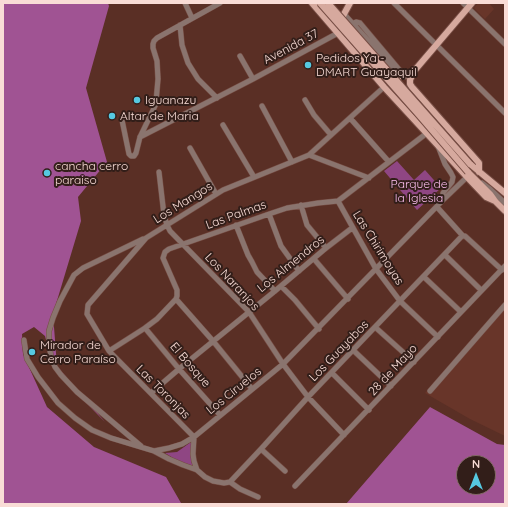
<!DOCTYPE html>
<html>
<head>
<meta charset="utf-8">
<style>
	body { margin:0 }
	#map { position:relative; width:508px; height:507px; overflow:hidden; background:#5a2f25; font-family:Quicksand,sans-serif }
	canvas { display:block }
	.frame { position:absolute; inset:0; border:4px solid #f9dcd6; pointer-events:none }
	.north { position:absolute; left:456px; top:455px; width:40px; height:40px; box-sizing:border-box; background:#321e19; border:1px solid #826a65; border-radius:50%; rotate:0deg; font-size:11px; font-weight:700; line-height:16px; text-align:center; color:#f9dcd6 }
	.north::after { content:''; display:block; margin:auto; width:14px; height:18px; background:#56c9e1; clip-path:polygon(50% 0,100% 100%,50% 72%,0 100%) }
</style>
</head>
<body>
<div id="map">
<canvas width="508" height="507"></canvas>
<div class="frame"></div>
<div class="north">N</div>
</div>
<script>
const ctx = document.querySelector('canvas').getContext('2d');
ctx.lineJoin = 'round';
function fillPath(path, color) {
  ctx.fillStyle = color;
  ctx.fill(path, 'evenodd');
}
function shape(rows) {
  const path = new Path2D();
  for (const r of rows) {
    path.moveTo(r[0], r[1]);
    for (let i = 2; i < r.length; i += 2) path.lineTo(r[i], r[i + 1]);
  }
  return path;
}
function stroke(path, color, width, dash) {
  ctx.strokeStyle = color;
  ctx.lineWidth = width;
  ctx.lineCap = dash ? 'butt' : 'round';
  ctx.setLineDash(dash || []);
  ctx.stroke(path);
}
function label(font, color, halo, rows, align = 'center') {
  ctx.font = font + ' Quicksand,sans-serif';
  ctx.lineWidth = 4;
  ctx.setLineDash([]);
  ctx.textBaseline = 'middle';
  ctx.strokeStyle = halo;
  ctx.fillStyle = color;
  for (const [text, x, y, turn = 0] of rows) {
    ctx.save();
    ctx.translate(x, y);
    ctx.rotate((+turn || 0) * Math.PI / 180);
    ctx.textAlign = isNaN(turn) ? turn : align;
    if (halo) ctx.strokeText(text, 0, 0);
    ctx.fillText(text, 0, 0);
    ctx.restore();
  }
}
const built = shape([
	[478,3,489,3,494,9,485,19,474,8],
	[505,305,505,436,470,419,425,393]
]);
const green = shape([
	[397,161,414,180,425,170,441,188,417,210,384,171],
	[191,442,191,460,193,466,176,460,165,453,177,452]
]);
const forest = shape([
	[3,3,108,3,109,6,86,88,107,162,78,197,81,221,53,314,57,366,105,422,54,370,45,336,34,327,22,334,23,354,47,407,94,447,166,477,181,503,184,504,3,504],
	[430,407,497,444,505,445,505,504,346,504],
	[464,463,488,463,488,487,464,487]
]);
const minor = shape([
	[185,3,192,18],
	[394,3,505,113],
	[463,3,505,44],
	[344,14,395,70],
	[180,25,182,45,188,63,198,79,217,98],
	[345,26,356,22,360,23,402,73],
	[240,56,253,79],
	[305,100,314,115,331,135],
	[262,106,292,162],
	[350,118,389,162],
	[122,120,129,154,131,156,134,156,136,153,140,137,155,106,156,102,158,79,157,61,153,48,153,44,154,41,157,38,220,3],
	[223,125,254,177],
	[140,137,253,79,338,33],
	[438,146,445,164,451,173,453,177,452,182,443,193,444,199],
	[190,148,216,194],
	[309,155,384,87],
	[159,172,164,215,167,225,170,231,249,312,283,364,308,397,344,435],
	[482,183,490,189,505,203],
	[338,201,376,269,400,301,438,337],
	[301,205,307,225,326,248],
	[437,207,463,236],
	[269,214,281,246,299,271],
	[236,225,248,255,252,262,257,272,275,291],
	[445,255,481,290],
	[314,259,348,299],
	[424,277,461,312],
	[281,286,295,300,319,329],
	[176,299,213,341,252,389],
	[375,327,414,362],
	[145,328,179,369,220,415],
	[24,340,27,359,38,377,58,403,75,418,92,430,111,438,154,451,169,448,182,444,194,437,283,364,444,199,467,177],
	[353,350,391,386],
	[109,351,145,328,157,319,176,299,177,296,177,290,163,258,165,252,169,249,269,214,287,208,318,203,338,201,427,133],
	[332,373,369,410],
	[430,391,505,305],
	[151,393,179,369,275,291,326,248,352,228],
	[141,446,77,392,61,375,55,367,51,357,49,344,49,331,53,318,60,301,74,275,83,268,143,239],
	[261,449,285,471],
	[154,451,169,459,183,465,197,470],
	[230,482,224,483,213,481,205,477,197,470,194,461,193,454,194,437,109,351,87,314,88,305,146,238,223,190,309,155,369,178],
	[230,482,261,449,308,397,462,236,465,236,502,270],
	[230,482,240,489,258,497],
	[295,486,505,266]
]);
const major = shape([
	[312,3,384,87,467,177,486,197,495,201],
	[340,23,344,14,350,3],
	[414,71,410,80,410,84,412,87,479,163,479,172],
	[390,76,403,76,407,75,415,70,472,3],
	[470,164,505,193],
	[468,172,490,194,495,201,505,211]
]);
const majorBridge = shape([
	[320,3,419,115,468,172],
	[328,3,470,164]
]);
const markers = [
	[308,65,4,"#56c9e1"],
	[137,100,4,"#56c9e1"],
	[112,116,4,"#56c9e1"],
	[47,173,4,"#56c9e1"],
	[32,352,4,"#56c9e1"]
];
const streetNames = [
	["Avenida 37",291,47,-28],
	["Los Mangos",183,203,-32],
	["Las Palmas",236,215,-20],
	["Las Chirimoyas",378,248,58],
	["Los Almendros",291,264,-39],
	["Los Naranjos",232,282,47],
	["Los Guayabos",339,351,-46],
	["El Bosque",190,365,49],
	["28 de Mayo",393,370,-47],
	["Los Ciruelos",234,391,-39],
	["Las Toronjas",163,392,45]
];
const poiNames = [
	["Pedidos Ya -",316,58],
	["DMART Guayaquil",316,72],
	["Iguanazu",145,100],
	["Altar de Maria",120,116],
	["cancha cerro",55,166],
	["paraiso",55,180],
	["Mirador de",40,345],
	["Cerro Paraíso",40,359]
];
const parkNames = [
	["Parque de",419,184],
	["la Iglesia",419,198]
];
fillPath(built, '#683529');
fillPath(green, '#8f4683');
fillPath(forest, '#a05393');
stroke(minor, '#774e45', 6);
stroke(major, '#774e45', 8);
stroke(minor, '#8a746e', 5);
stroke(major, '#d6a99e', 6);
stroke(majorBridge, '#774e45', 8, []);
stroke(majorBridge, '#d6a99e', 6);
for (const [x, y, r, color] of markers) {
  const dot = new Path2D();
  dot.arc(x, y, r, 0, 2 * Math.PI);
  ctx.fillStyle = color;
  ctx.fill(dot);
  stroke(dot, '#321e19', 1.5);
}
label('12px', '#f9dcd6', '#321e19', streetNames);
label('12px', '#f9dcd6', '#321e19', poiNames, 'left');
label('12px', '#fdbef0', '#321e19', parkNames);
</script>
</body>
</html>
